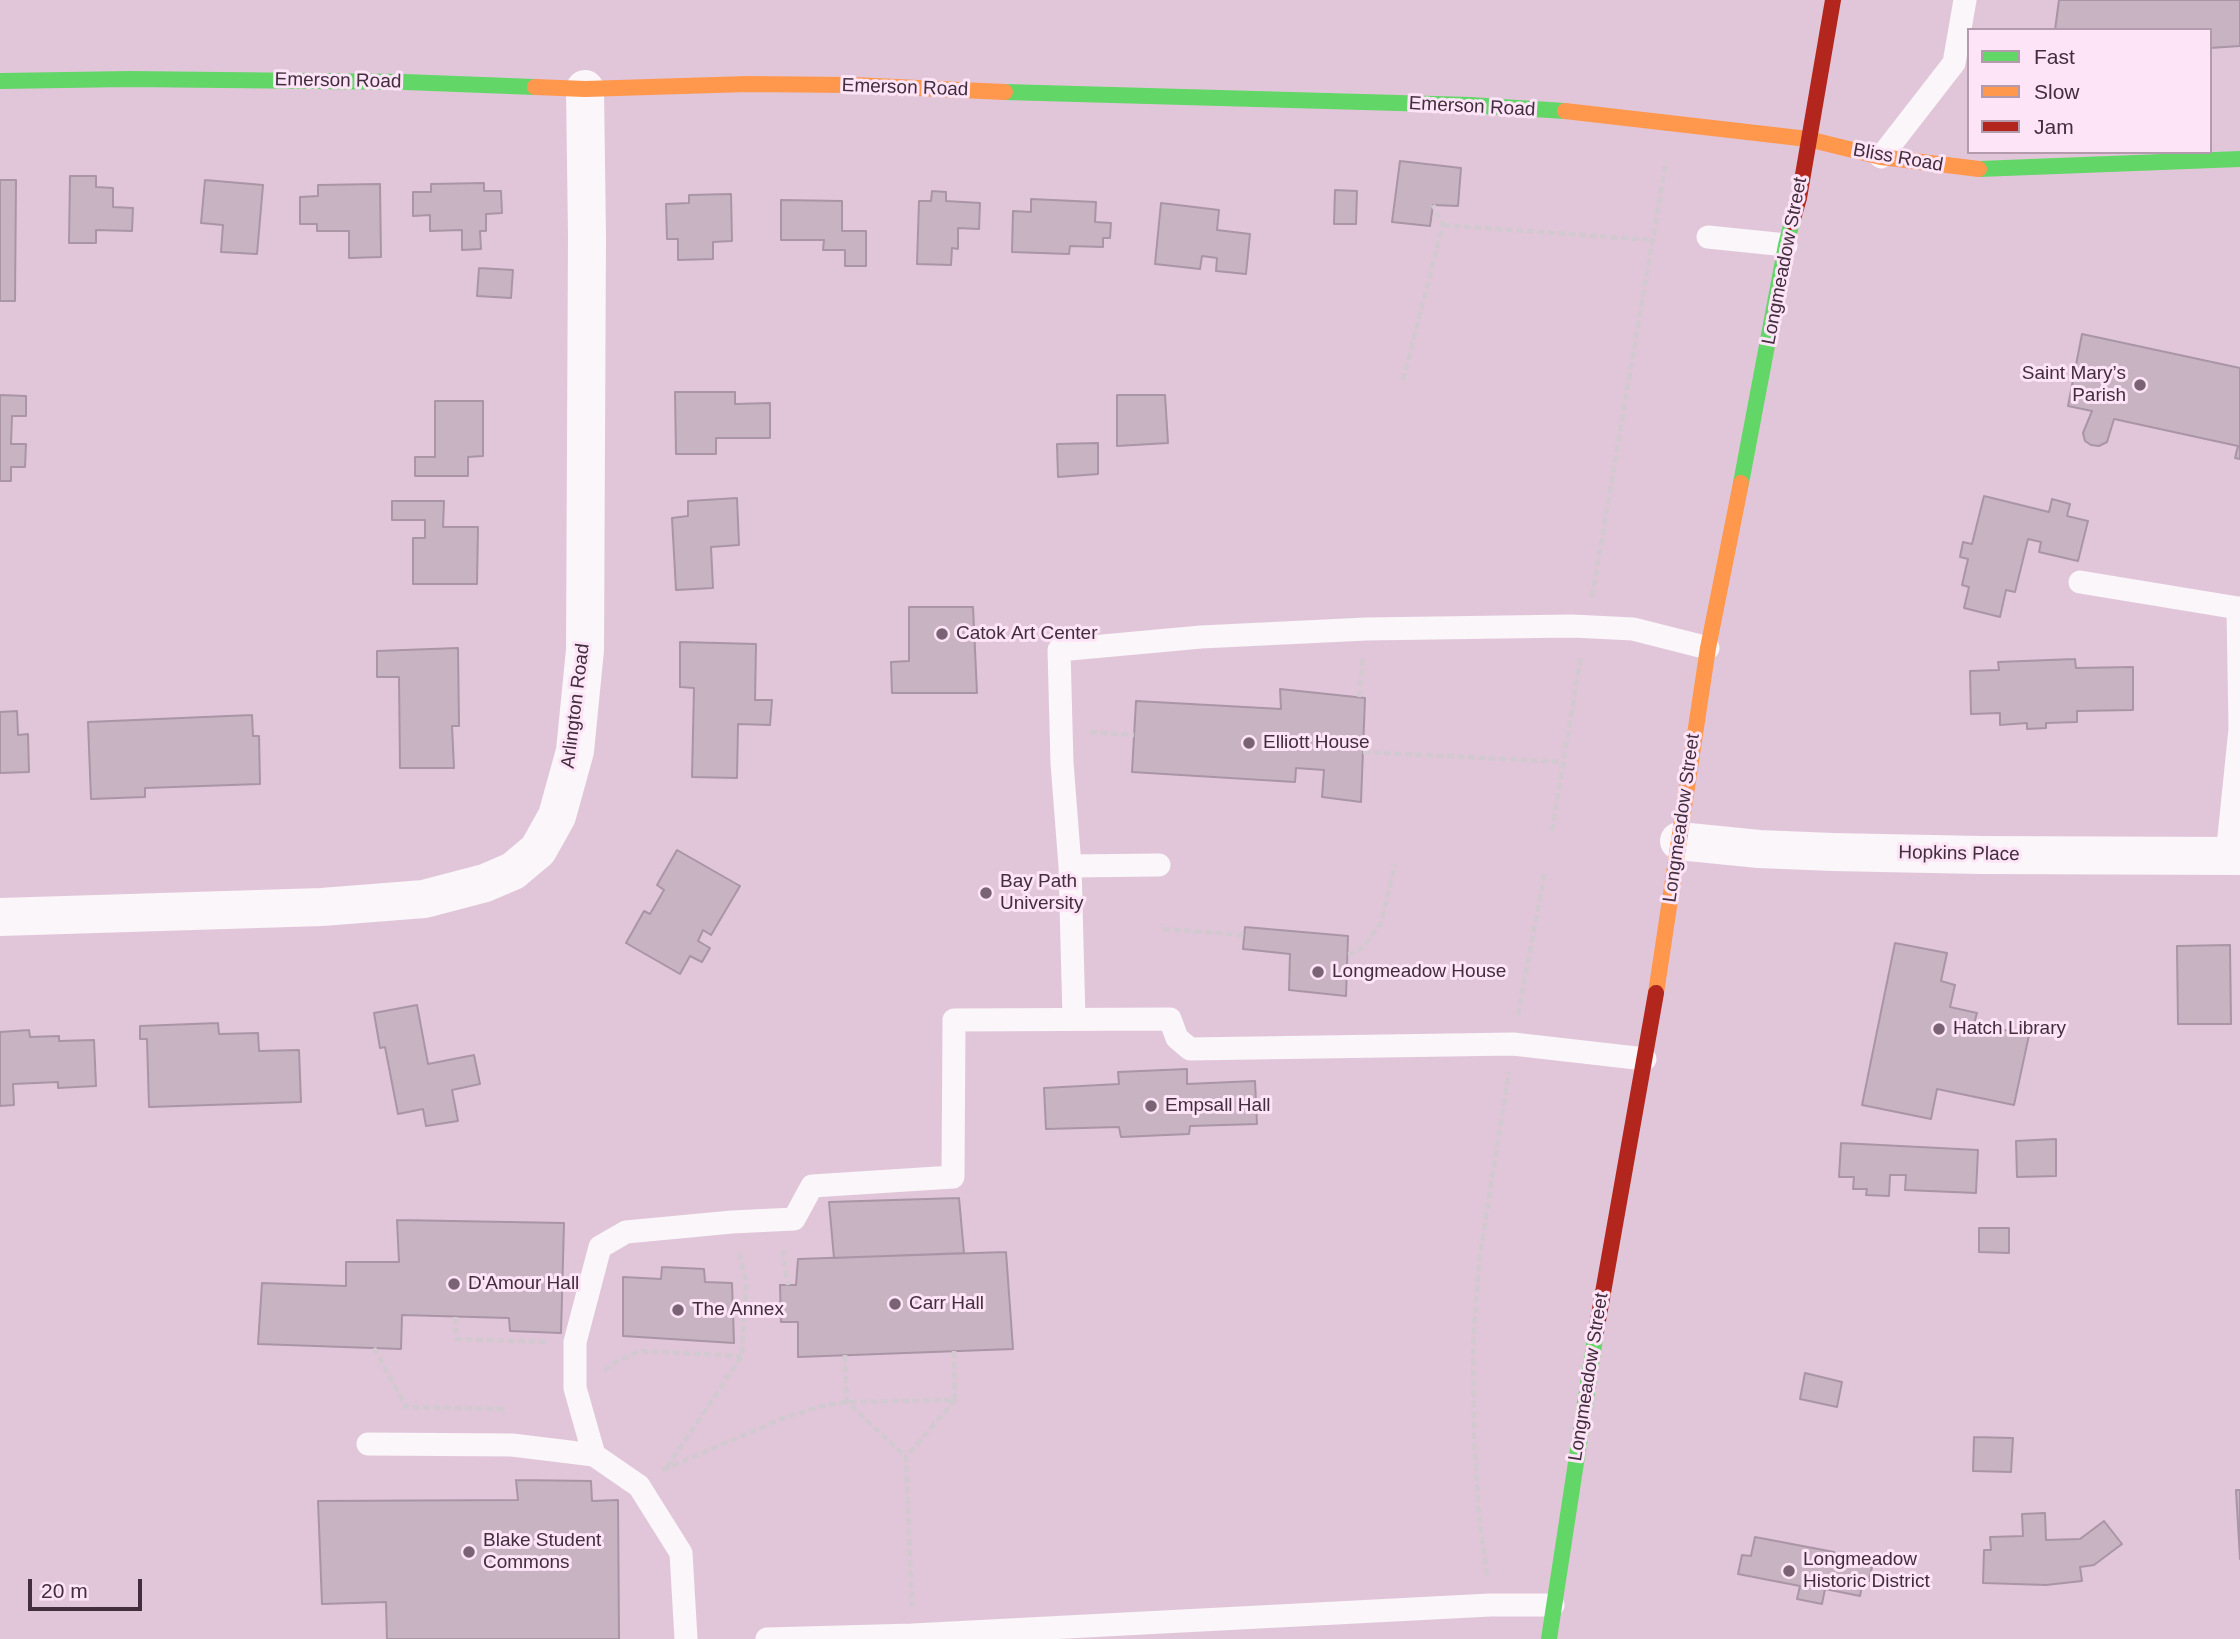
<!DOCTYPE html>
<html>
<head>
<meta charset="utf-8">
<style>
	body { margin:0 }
	#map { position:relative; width:2240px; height:1639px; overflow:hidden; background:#e1c6da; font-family:Helvetica,sans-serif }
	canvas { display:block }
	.legend { position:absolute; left:1967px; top:28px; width:245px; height:126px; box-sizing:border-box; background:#fee4f7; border:2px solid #b39bad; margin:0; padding:9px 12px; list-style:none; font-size:21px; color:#422e3d }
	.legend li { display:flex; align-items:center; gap:14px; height:35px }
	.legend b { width:35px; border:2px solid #b39bad }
	.scale { position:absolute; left:28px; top:1579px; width:114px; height:32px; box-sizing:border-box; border:4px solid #422e3d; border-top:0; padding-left:9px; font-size:21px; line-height:24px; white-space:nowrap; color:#422e3d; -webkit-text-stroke:5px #fee4f7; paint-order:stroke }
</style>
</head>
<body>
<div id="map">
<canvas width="2240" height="1639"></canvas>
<ul class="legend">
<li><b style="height:9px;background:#63d668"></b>Fast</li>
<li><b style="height:9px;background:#ff974d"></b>Slow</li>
<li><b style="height:9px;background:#b3261e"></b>Jam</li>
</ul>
<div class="scale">20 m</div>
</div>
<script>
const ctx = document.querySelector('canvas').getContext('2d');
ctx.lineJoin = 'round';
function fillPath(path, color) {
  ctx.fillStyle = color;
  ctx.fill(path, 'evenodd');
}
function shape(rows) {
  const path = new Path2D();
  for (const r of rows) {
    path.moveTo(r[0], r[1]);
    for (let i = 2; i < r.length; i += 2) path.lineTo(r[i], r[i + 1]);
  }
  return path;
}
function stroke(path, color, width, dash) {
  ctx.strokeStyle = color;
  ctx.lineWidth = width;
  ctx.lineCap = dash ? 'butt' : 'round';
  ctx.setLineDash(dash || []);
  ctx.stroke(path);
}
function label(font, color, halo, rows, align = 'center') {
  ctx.font = font + ' Helvetica,sans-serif';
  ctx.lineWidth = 6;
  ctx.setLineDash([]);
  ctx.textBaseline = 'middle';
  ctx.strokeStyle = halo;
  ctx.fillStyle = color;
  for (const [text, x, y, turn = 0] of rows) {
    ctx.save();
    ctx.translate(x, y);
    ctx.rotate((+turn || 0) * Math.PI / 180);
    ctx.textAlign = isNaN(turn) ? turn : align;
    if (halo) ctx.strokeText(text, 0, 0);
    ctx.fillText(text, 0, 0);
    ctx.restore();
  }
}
const building = shape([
	[2059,0,2240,0,2240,46,2210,48,2210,30,2055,30,2059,0],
	[1400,161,1461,168,1458,206,1433,205,1430,226,1392,222,1400,161],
	[70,176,96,176,96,187,113,188,113,207,133,208,132,231,96,230,96,243,69,243,70,176],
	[0,180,16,180,15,301,0,301,0,180],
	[205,180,263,185,257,254,221,252,223,225,201,223,205,180],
	[484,183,484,191,501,191,502,213,486,214,486,231,480,231,481,249,462,250,462,230,430,231,430,215,413,216,413,192,431,192,431,184,484,183],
	[380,184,381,257,349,258,349,231,317,231,317,224,300,224,300,197,318,196,318,185,380,184],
	[1335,190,1357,191,1356,224,1334,224,1335,190],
	[932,191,946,192,946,201,980,203,979,229,958,228,958,249,952,248,951,265,917,264,919,201,931,201,932,191],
	[731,194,732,241,713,242,713,259,678,260,678,239,667,239,666,204,689,203,689,195,731,194],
	[1031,199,1096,202,1095,222,1111,223,1110,238,1103,238,1103,247,1070,246,1069,254,1012,252,1013,211,1031,212,1031,199],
	[781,200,842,201,842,231,866,231,866,266,845,266,845,250,823,250,824,240,781,240,781,200],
	[1161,203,1219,210,1217,230,1250,234,1246,274,1216,271,1217,258,1202,256,1200,269,1155,264,1161,203],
	[479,268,513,270,511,298,477,296,479,268],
	[2082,334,2240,368,2240,459,2235,458,2238,446,2114,419,2107,442,2099,446,2091,445,2085,441,2083,433,2092,411,2068,406,2082,334],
	[675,392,735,392,735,404,770,403,770,438,716,438,716,454,676,454,675,392],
	[0,395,26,396,26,416,12,416,11,444,26,444,25,467,11,467,11,481,0,481,0,395],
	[1117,395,1165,395,1168,443,1117,446,1117,395],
	[435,401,483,401,483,456,468,457,468,476,415,476,415,457,435,457,435,401],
	[1098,443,1098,474,1058,477,1057,444,1098,443],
	[1984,496,2049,512,2052,499,2070,504,2067,516,2088,521,2078,561,2039,552,2041,542,2028,539,2015,592,2006,590,2000,617,1964,608,1969,587,1962,585,1968,559,1960,557,1963,542,1972,544,1984,496],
	[737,498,739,545,711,547,713,588,676,590,672,518,688,516,688,501,737,498],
	[392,501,444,501,443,527,478,527,477,584,413,584,413,538,425,538,425,520,392,520,392,501],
	[909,607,973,607,977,693,892,693,891,662,909,661,909,607],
	[680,642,756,644,755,700,772,700,770,725,738,724,737,778,692,777,694,688,680,687,680,642],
	[458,648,459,726,452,726,454,768,400,768,399,677,377,677,377,651,458,648],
	[2075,659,2076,668,2133,667,2133,710,2077,711,2077,722,2046,723,2046,728,2027,729,2027,723,2000,725,2000,713,1971,714,1970,671,1999,670,1998,662,2075,659],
	[1280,689,1365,698,1361,802,1322,797,1324,770,1296,768,1295,782,1132,772,1136,701,1281,709,1280,689],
	[17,711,18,735,28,734,29,772,0,773,0,712,17,711],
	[252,715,253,736,259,736,260,784,145,788,145,797,91,799,88,722,252,715],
	[677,850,740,886,711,935,703,930,698,941,710,948,702,962,690,956,680,974,626,943,644,911,650,914,664,890,657,885,677,850],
	[1245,927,1348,936,1346,996,1289,990,1290,954,1243,949,1245,927],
	[1895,943,1947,953,1941,981,1955,985,1950,1007,1977,1013,1974,1024,2029,1035,2014,1105,1937,1089,1931,1119,1862,1105,1895,943],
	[2230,945,2231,1024,2178,1024,2177,946,2230,945],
	[417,1005,428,1064,474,1055,480,1084,452,1090,458,1121,426,1126,423,1109,398,1114,385,1047,380,1048,374,1013,417,1005],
	[218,1023,219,1034,258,1033,259,1051,299,1050,301,1102,149,1107,147,1039,140,1039,140,1026,218,1023],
	[29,1030,30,1037,59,1036,59,1041,94,1040,96,1086,58,1088,58,1082,13,1084,14,1105,0,1106,0,1032,29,1030],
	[1187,1069,1187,1084,1255,1081,1257,1124,1190,1126,1189,1134,1121,1137,1119,1127,1046,1129,1044,1088,1119,1084,1118,1072,1187,1069],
	[2056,1139,2056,1176,2017,1177,2016,1141,2056,1139],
	[1841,1143,1978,1150,1976,1193,1905,1190,1906,1175,1890,1175,1889,1196,1866,1195,1867,1189,1853,1189,1854,1177,1839,1177,1841,1143],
	[959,1198,964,1253,834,1258,829,1202,959,1198],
	[397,1220,564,1223,561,1333,510,1331,509,1318,402,1315,401,1349,258,1344,262,1283,346,1286,346,1262,399,1262,397,1220],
	[1979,1228,2009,1228,2009,1253,1979,1252,1979,1228],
	[1006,1252,1013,1349,798,1357,798,1322,781,1322,780,1285,796,1285,798,1259,1006,1252],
	[662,1267,704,1269,705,1282,732,1283,734,1343,623,1336,623,1277,661,1279,662,1267],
	[1805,1373,1842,1382,1837,1407,1800,1399,1805,1373],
	[1974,1437,2013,1438,2011,1472,1973,1471,1974,1437],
	[516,1480,591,1481,592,1501,618,1500,619,1639,387,1639,386,1602,322,1604,318,1501,518,1500,516,1480],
	[2236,1490,2240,1490,2240,1559,2236,1490],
	[2045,1513,2046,1540,2080,1539,2104,1521,2122,1544,2094,1565,2080,1567,2082,1581,2046,1585,1983,1583,1984,1550,1991,1550,1990,1537,2023,1536,2022,1514,2045,1513],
	[1755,1537,1834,1552,1832,1560,1872,1567,1869,1581,1863,1580,1860,1596,1825,1589,1822,1604,1797,1599,1800,1586,1738,1574,1742,1555,1751,1556,1755,1537]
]);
const path = shape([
	[1443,225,1652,240],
	[1403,380,1443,225,1433,205],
	[1592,597,1666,161],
	[1359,697,1363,658],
	[1090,732,1134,735],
	[1363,752,1562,762],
	[1552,831,1581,656],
	[1163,929,1244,935],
	[1348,954,1356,953,1365,945,1381,923,1395,864],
	[1518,1015,1545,871],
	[784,1250,783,1255,788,1285],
	[455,1317,456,1339,546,1342],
	[374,1348,406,1407,503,1409,504,1414],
	[954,1351,955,1400],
	[845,1355,847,1402,906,1457],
	[604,1370,622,1359,640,1351,741,1356],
	[667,1467,742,1356,746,1282,739,1251],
	[663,1470,781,1419,822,1406,847,1402,955,1400,906,1457,912,1607],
	[1487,1575,1479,1517,1474,1436,1473,1343,1480,1254,1509,1072]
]);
const lane = shape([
	[1881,157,1954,63,1965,0],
	[1708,237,1786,245],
	[2080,582,2238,608],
	[2240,608,2238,608,2240,729],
	[2227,856,2240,729],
	[1070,866,1159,865],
	[1074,1019,1070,866,1062,763,1059,650,1201,637,1366,629,1572,626,1633,629,1708,648],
	[368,1444,512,1445,594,1455,639,1486,681,1553,686,1639],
	[594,1455,575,1388,575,1342,600,1247,626,1232,732,1222,794,1219,812,1186,953,1177,954,1020,1170,1019,1177,1038,1190,1049,1513,1044,1645,1059],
	[913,1635,1490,1605,1553,1605],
	[767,1639,913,1635,914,1639]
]);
const street = shape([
	[1679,841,1759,849,1833,852,1981,855,2240,856],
	[0,917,322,907,424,899,485,883,513,871,538,850,557,816,575,751,585,650,587,237,585,89]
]);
const fast = shape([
	[0,81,130,79,405,82,535,87],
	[1005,92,1470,105,1565,111],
	[1979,169,2240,159],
	[1741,483,1786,245,1792,222],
	[1549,1639,1596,1332]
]);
const slow = shape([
	[535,87,585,89,748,84,853,85,1005,92],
	[1565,111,1808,139,1881,157,1979,169],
	[1656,993,1708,648,1741,483]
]);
const jam = shape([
	[1792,222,1799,198,1833,0],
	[1596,1332,1656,993]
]);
const markers = [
	[2140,385,7,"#7a6374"],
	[942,634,7,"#7a6374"],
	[1249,743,7,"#7a6374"],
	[986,893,7,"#7a6374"],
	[1318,972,7,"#7a6374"],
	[1939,1029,7,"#7a6374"],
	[1151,1106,7,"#7a6374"],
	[454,1284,7,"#7a6374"],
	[895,1304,7,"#7a6374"],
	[678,1310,7,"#7a6374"],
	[469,1552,7,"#7a6374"],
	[1789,1571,7,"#7a6374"]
];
const streetNames = [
	["Emerson Road",338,81,1],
	["Emerson Road",905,88,2],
	["Emerson Road",1472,107,3],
	["Bliss Road",1898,158,10],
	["Longmeadow Street",1785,261,-79],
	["Arlington Road",576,706,-83],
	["Longmeadow Street",1682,818,-82],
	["Hopkins Place",1959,854,1],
	["Longmeadow Street",1589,1377,-81]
];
const poiNames = [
	["Saint Mary’s",2126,374,"right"],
	["Parish",2126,396,"right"],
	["Catok Art Center",956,634],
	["Elliott House",1263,743],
	["Bay Path",1000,882],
	["University",1000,904],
	["Longmeadow House",1332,972],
	["Hatch Library",1953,1029],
	["Empsall Hall",1165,1106],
	["D'Amour Hall",468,1284],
	["Carr Hall",909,1304],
	["The Annex",692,1310],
	["Blake Student",483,1541],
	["Commons",483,1563],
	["Longmeadow",1803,1560],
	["Historic District",1803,1582]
];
fillPath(building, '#c8b3c3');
stroke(building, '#a995a5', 2);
stroke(path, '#d2cad0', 4.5, [7, 3.5]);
stroke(lane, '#faf6f9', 23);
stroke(street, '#faf6f9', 38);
stroke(fast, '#63d668', 16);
stroke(slow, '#ff974d', 16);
stroke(jam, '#b3261e', 16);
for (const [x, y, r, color] of markers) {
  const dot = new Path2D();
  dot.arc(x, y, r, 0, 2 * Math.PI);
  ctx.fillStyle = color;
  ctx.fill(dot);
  stroke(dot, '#fee4f7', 2.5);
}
label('19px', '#422e3d', '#fee4f7', streetNames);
label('19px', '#422e3d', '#fee4f7', poiNames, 'left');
</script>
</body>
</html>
